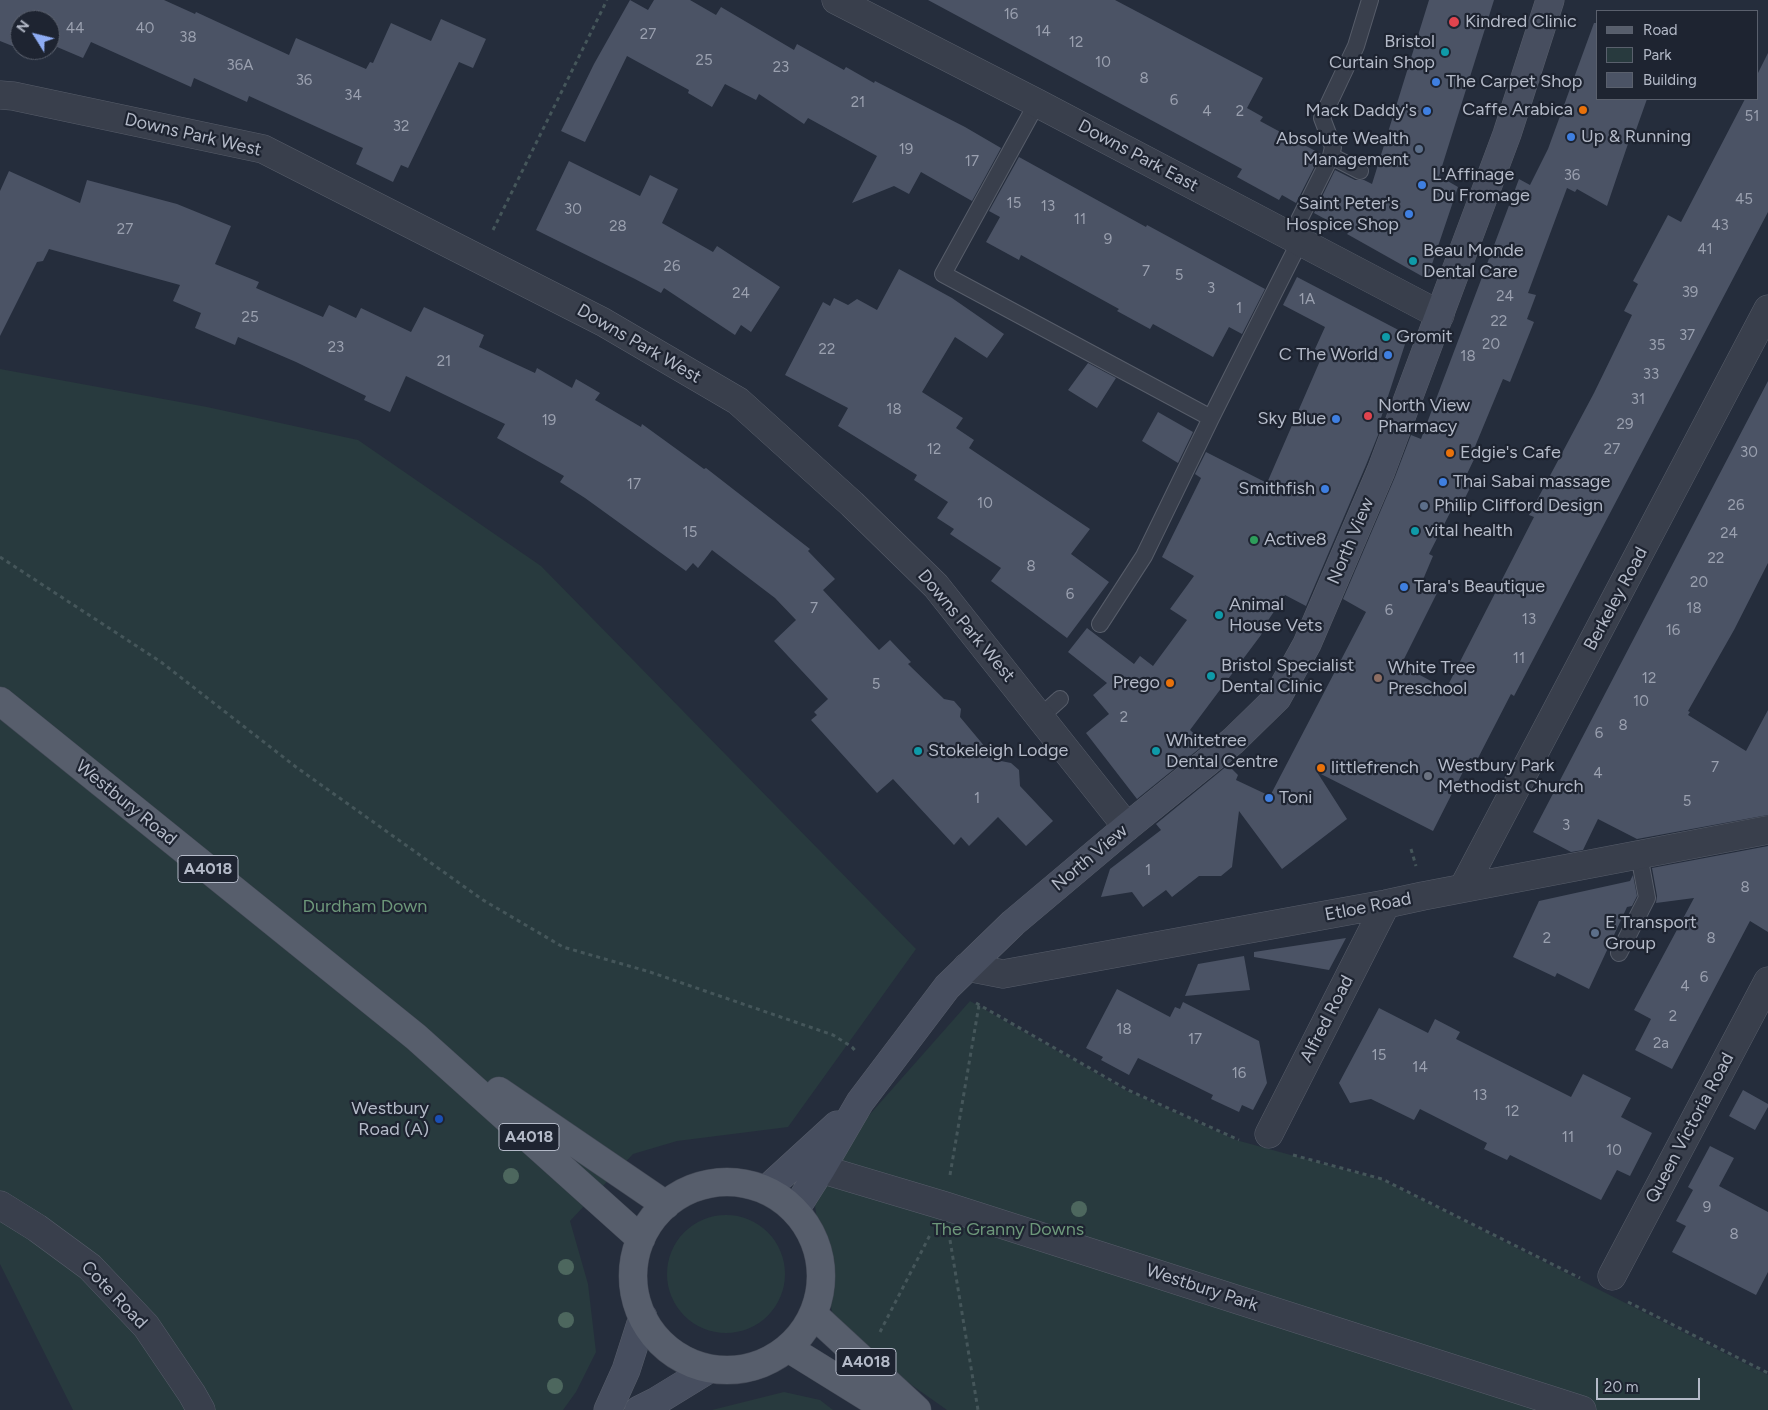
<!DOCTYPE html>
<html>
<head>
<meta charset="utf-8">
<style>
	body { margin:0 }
	#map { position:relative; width:1768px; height:1410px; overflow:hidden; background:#252d3c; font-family:Figtree,sans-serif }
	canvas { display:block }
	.legend { position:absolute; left:1596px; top:10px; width:162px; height:90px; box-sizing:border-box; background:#1e2431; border:1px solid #5a606d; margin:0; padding:6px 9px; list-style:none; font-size:15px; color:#b4bac8 }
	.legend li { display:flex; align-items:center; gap:10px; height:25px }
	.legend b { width:25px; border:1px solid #5a606d }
	.north { position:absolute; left:10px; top:10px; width:50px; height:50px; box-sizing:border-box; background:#1e2431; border:1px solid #5a606d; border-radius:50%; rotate:306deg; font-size:14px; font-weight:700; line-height:20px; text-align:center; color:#b4bac8 }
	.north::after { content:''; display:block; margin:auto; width:18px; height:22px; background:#8eacf3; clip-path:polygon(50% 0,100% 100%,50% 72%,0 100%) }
	.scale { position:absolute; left:1596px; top:1378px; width:104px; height:22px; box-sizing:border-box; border:2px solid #b4bac8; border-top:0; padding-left:6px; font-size:15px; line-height:18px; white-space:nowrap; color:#b4bac8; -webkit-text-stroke:4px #1e2431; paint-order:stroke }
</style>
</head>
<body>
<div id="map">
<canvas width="1768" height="1410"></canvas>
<ul class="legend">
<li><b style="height:6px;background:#575e6c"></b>Road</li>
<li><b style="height:14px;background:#283a3e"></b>Park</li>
<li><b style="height:14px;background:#4b5365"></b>Building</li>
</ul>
<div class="north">N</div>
<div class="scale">20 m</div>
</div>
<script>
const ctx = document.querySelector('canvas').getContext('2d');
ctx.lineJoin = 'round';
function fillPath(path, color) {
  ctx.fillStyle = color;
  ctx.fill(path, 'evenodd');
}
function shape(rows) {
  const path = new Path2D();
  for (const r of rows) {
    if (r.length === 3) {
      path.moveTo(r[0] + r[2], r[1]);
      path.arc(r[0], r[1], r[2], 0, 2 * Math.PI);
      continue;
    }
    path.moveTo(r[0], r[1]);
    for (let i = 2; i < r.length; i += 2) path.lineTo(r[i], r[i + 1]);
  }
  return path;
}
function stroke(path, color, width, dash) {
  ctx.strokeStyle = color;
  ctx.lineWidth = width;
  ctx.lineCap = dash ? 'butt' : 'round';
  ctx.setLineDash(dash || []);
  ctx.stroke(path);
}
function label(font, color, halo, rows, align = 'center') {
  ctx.font = font + ' Figtree,sans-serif';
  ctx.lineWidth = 4.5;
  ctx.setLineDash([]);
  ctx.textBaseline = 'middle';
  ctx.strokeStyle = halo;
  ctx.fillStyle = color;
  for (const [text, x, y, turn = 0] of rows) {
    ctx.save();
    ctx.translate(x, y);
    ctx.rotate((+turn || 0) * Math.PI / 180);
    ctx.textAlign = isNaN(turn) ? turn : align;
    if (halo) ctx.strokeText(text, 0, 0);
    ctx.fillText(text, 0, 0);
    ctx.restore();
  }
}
const green = shape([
	[0,369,207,407,358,440,541,566,916,949,788,1127,677,1141,633,1154,570,1221,588,1284,596,1352,576,1392,563,1410,73,1410,0,1264],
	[970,1001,1127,1091,1236,1140,1382,1180,1768,1375,1768,1410,947,1410,835,1331,811,1181],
	[726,1274,59],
	[784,1392,820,1400,833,1410,712,1410]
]);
const building = shape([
	[0,0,164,0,195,14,196,12,289,55,296,38,366,69,370,62,373,63,391,23,431,41,441,19,486,39,473,68,459,62,408,168,401,165,393,182,356,164,363,148,249,96,247,102,194,78,191,87,91,42,83,58,50,44,50,20,20,20,20,49,0,41],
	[630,0,648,10,654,0,690,0,716,15,721,7,794,50,797,44,844,70,846,67,874,83,875,81,965,127,1001,148,972,201,921,172,909,194,894,186,852,203,877,156,808,118,804,124,759,94,756,100,725,84,712,107,688,93,689,90,627,56,585,142,561,131,594,64],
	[928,0,1115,0,1263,78,1247,108,1263,117,1260,121,1321,154,1296,203,1282,195,1279,200,1237,177,1242,169],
	[1429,0,1494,0,1439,176,1458,187,1427,279,1347,234,1349,232,1314,213,1335,170,1355,180,1364,180,1372,184],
	[1594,23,1597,23,1597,99,1647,99,1636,130,1633,129,1607,206,1577,189,1575,192,1567,188,1528,293,1536,295,1527,319,1534,322,1510,382,1503,379,1474,449,1478,451,1466,476,1474,480,1459,510,1453,507,1429,554,1433,556,1422,582,1438,591,1401,665,1446,689,1534,517,1529,515,1594,393,1632,315,1624,311,1638,284,1633,281,1668,215,1681,222,1745,99,1757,99,1757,75,1768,53,1768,212,1514,696,1511,694,1477,760,1470,758,1433,831,1317,772,1347,819,1282,869,1239,811,1232,867,1221,876,1199,876,1172,897,1166,890,1143,907,1132,892,1101,897,1110,869,1161,830,1156,824,1228,765,1238,775,1236,780,1270,796,1366,612,1343,599,1395,477,1411,435,1421,439,1519,179,1530,185,1548,149],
	[1019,157,1146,227,1147,225,1265,289,1242,334,1229,327,1213,357,1153,324,1150,329,1117,311,1119,309,1021,255,1019,260,986,242,1000,217,989,211],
	[569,161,640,196,650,175,678,189,662,223,713,252,717,246,780,287,751,332,741,325,735,335,664,288,661,293,635,279,536,230],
	[9,171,80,203,87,180,177,204,231,226,215,264,259,282,256,288,323,317,329,305,356,318,361,308,411,332,424,307,484,335,479,347,535,373,537,368,572,388,576,379,600,393,595,400,641,427,642,424,704,469,706,468,810,549,808,551,835,579,823,590,879,650,890,640,911,662,908,664,944,699,954,701,961,709,960,717,996,760,1011,763,1019,770,1020,786,1053,821,1026,846,998,817,969,846,961,837,954,845,893,779,877,793,811,720,817,715,814,712,828,699,774,641,796,620,775,598,712,550,698,568,693,563,686,571,585,498,560,482,564,476,497,438,505,424,406,376,390,412,364,400,366,396,296,362,238,337,235,345,195,328,201,313,173,301,180,285,49,249,43,261,37,262,0,336,0,191],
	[899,269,952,298,1004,334,987,358,955,337,922,392,963,418,956,428,974,440,969,448,1090,529,1071,554,1109,582,1067,638,991,581,1001,568,950,534,954,529,937,518,948,502,914,480,917,475,838,426,848,408,785,375,823,302,830,306,834,298,848,305,857,299,877,310],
	[1297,277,1408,335,1379,424,1382,425,1366,465,1306,606,1285,595,1267,622,1261,635,1190,730,1205,744,1137,799,1086,733,1109,714,1093,695,1107,683,1068,652,1087,628,1134,664,1140,656,1153,666,1187,620,1170,609,1194,576,1162,557,1201,478,1195,474,1206,452,1267,483,1323,354,1315,349,1325,327,1283,305],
	[1088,363,1116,378,1097,408,1068,390],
	[1768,381,1768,563,1734,630,1688,711,1690,712,1688,715,1746,751,1768,710,1768,815,1637,839,1598,819,1583,850,1571,852,1533,832],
	[1158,412,1193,432,1178,463,1142,441],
	[1768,846,1768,932,1750,921,1672,1069,1635,1050,1651,1019,1634,1010,1694,898,1656,903,1657,896,1652,868],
	[1633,875,1637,896,1632,906,1627,907,1589,989,1557,973,1555,977,1513,957,1539,901,1630,881],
	[1346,938,1329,970,1254,957,1254,952],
	[1244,956,1250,990,1185,996,1198,964],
	[1117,989,1170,1017,1175,1007,1180,1009,1183,1002,1259,1041,1267,1083,1253,1110,1242,1105,1239,1112,1211,1099,1213,1095,1138,1058,1129,1075,1101,1060,1103,1057,1086,1048],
	[1379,1008,1428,1033,1435,1019,1460,1032,1456,1039,1571,1097,1583,1074,1631,1098,1621,1117,1652,1133,1630,1176,1617,1170,1601,1200,1510,1155,1507,1160,1484,1149,1487,1143,1420,1109,1414,1120,1371,1099,1350,1103,1339,1083],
	[1743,1090,1768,1104,1768,1107,1755,1130,1729,1116],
	[1710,1146,1734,1158,1719,1186,1768,1212,1768,1272,1756,1295,1672,1252,1686,1226,1676,1221,1693,1190,1688,1187]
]);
const path = shape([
	[493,230,607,0],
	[0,557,161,662,296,767,483,900,563,947,650,972,833,1035,852,1047,857,1053],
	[1411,849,1416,866],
	[976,1003,1128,1090,1239,1140],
	[1293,1155,1382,1179,1580,1278],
	[950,1175,979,1005],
	[950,1240,978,1410],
	[1628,1302,1768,1373],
	[880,1332,930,1235]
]);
const service = shape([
	[1037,103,943,274,1211,418],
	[1331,156,1360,171],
	[1291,236,1331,156,1333,147,1322,118,1356,46,1370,0],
	[1100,624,1144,556,1211,418,1300,241],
	[1040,717,1060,699],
	[1619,953,1647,898,1639,855]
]);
const minor = shape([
	[836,0,1037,103,1440,315],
	[0,95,13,96,263,149,603,322,738,401,852,504,936,586,1127,827],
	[1463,888,1768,309],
	[967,967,1003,974,1386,904,1423,896,1768,830],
	[1269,1134,1386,904],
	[821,1169,945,1206,1582,1410],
	[0,1205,37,1228,90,1267,146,1326,192,1394,201,1410],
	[1612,1276,1768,981]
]);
const secondary = shape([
	[766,1190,837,1125],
	[795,1210,821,1169,860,1102,947,987,1013,923,1127,827,1233,741,1277,698,1307,644,1381,471,1507,134,1550,0],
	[608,1410,626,1370,643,1317],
	[639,1410,655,1402,709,1369]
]);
const primary = shape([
	[0,701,416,1037,641,1239],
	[499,1091,666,1205],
	[727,1276,94],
	[813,1314,917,1410],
	[788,1348,888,1410]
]);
const trees = [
	[511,1176],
	[1079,1209],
	[566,1267],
	[566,1320],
	[555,1386]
];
const markers = [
	[1454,22,6,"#e0444e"],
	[1445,52,5,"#0f9aa8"],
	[1436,82,5,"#3f7fe0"],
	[1583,110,5,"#e8710a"],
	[1427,111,5,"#3f7fe0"],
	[1571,137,5,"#3f7fe0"],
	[1419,149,5,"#5c6f8a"],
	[1422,185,5,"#3f7fe0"],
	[1409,214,5,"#3f7fe0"],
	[1413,261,5,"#0f9aa8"],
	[1386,337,5,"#0f9aa8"],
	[1388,355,5,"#3f7fe0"],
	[1368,416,5,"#e0444e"],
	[1336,419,5,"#3f7fe0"],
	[1450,453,5,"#e8710a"],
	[1443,482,5,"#3f7fe0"],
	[1325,489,5,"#3f7fe0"],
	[1424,506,5,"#5c6f8a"],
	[1415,531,5,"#0f9aa8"],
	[1254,540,5,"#2e9e5b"],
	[1404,587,5,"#3f7fe0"],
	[1219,615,5,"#0f9aa8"],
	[1211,676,5,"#0f9aa8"],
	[1378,678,5,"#8d6e63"],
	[1170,683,5,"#e8710a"],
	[918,751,5,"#0f9aa8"],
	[1156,751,5,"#0f9aa8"],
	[1321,768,5,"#e8710a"],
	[1428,776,5,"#6b7280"],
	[1269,798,5,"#3f7fe0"],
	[1595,933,5,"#5c6f8a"],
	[439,1119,5,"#1a4fb4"]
];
const numberNames = [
	["16",1011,15],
	["44",75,29],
	["40",145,29],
	["14",1043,32],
	["27",648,35],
	["38",188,38],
	["12",1076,43],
	["25",704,61],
	["10",1103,63],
	["36A",240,66],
	["23",781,68],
	["8",1144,79],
	["36",304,81],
	["34",353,96],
	["6",1174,101],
	["21",858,103],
	["4",1207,112],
	["2",1240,112],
	["51",1752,117],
	["32",401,127],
	["19",906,150],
	["17",972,162],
	["36",1572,176],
	["45",1744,200],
	["15",1014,204],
	["13",1048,207],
	["30",573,210],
	["11",1080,220],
	["43",1720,226],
	["28",618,227],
	["27",125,230],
	["9",1108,240],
	["41",1705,250],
	["26",672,267],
	["7",1146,272],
	["5",1179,276],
	["3",1211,289],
	["39",1690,293],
	["24",741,294],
	["24",1505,297],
	["1A",1307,300],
	["1",1239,309],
	["25",250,318],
	["22",1499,322],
	["37",1687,336],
	["20",1491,345],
	["35",1657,346],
	["23",336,348],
	["22",827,350],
	["18",1468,357],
	["21",444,362],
	["33",1651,375],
	["31",1638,400],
	["18",894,410],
	["19",549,421],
	["29",1625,425],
	["12",934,450],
	["27",1612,450],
	["30",1749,453],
	["17",634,485],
	["10",985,504],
	["26",1736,506],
	["15",690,533],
	["24",1729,534],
	["22",1716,559],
	["8",1031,567],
	["20",1699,583],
	["6",1070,595],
	["7",814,609],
	["18",1694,609],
	["6",1389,611],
	["13",1529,620],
	["16",1673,631],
	["11",1519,659],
	["12",1649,679],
	["5",876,685],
	["10",1641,702],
	["2",1124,718],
	["8",1623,726],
	["6",1599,734],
	["7",1715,768],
	["4",1598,774],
	["1",977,799],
	["5",1687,802],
	["3",1566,826],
	["1",1148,871],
	["8",1745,888],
	["2",1547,939],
	["8",1711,939],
	["6",1704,978],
	["4",1685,987],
	["2",1673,1017],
	["18",1124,1030],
	["17",1195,1040],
	["2a",1661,1044],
	["15",1379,1056],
	["14",1420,1068],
	["16",1239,1074],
	["13",1480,1096],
	["12",1512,1112],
	["11",1568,1138],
	["10",1614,1151],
	["9",1707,1208],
	["8",1734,1235]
];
const shields = [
	[208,869,60],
	[529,1137,60],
	[866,1362,60]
];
const shieldNames = [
	["A4018",208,869],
	["A4018",529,1137],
	["A4018",866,1362]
];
const poiNames = [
	["Kindred Clinic",1465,22],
	["Bristol",1435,42,"right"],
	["Curtain Shop",1435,63,"right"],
	["The Carpet Shop",1446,82],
	["Caffe Arabica",1573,110,"right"],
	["Mack Daddy's",1417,111,"right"],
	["Up & Running",1581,137],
	["Absolute Wealth",1409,139,"right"],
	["Management",1409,160,"right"],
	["L'Affinage",1432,175],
	["Du Fromage",1432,196],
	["Saint Peter's",1399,204,"right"],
	["Hospice Shop",1399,225,"right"],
	["Beau Monde",1423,251],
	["Dental Care",1423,272],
	["Gromit",1396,337],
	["C The World",1378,355,"right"],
	["North View",1378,406],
	["Pharmacy",1378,427],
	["Sky Blue",1326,419,"right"],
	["Edgie's Cafe",1460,453],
	["Thai Sabai massage",1453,482],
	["Smithfish",1315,489,"right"],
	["Philip Clifford Design",1434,506],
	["vital health",1425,531],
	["Active8",1264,540],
	["Tara's Beautique",1414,587],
	["Animal",1229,605],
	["House Vets",1229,626],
	["Bristol Specialist",1221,666],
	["Dental Clinic",1221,687],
	["White Tree",1388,668],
	["Preschool",1388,689],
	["Prego",1160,683,"right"],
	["Whitetree",1166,741],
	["Dental Centre",1166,762],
	["Stokeleigh Lodge",928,751],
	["Westbury Park",1438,766],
	["Methodist Church",1438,787],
	["littlefrench",1331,768],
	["Toni",1279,798],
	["E Transport",1605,923],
	["Group",1605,944],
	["Westbury",429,1109,"right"],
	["Road (A)",429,1130,"right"]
];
const streetNames = [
	["Downs Park West",193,135,13],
	["Downs Park East",1138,156,28],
	["Downs Park West",639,344,30],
	["North View",1351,541,-67],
	["Berkeley Road",1616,599,-62],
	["Downs Park West",966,626,50],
	["Westbury Road",126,803,39],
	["North View",1090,858,-40],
	["Etloe Road",1368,907,-11],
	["Alfred Road",1327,1019,-63],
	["Queen Victoria Road",1690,1128,-62],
	["Westbury Park",1202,1288,18],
	["Cote Road",114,1295,46]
];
const parkNames = [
	["Durdham Down",365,907],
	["The Granny Downs",1008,1230]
];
fillPath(green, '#283a3e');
fillPath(building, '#4b5365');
stroke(service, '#575d6a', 18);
stroke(minor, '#575d6a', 29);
stroke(secondary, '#575d6a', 29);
stroke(primary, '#424855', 29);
stroke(path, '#45565a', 3, [4, 4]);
stroke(service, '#393f4c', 16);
stroke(minor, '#393f4c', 28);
stroke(secondary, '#474e5f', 28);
stroke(primary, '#575e6c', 28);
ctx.fillStyle = '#4d675e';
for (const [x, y] of trees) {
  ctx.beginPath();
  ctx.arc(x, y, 8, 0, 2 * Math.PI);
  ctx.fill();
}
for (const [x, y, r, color] of markers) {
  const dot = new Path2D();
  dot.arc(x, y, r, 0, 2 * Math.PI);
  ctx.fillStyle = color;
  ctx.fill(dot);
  stroke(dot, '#1e2431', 2);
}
label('15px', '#9aa0af', null, numberNames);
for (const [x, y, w] of shields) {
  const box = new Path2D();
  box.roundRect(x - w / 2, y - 13.5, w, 27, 4);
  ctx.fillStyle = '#1e2431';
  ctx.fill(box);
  stroke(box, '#b4bac8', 1);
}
label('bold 16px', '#b4bac8', null, shieldNames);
label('18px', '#b4bac8', '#1e2431', poiNames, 'left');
label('18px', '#b4bac8', '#1e2431', streetNames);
label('18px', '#6d977a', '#1e2431', parkNames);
</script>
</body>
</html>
